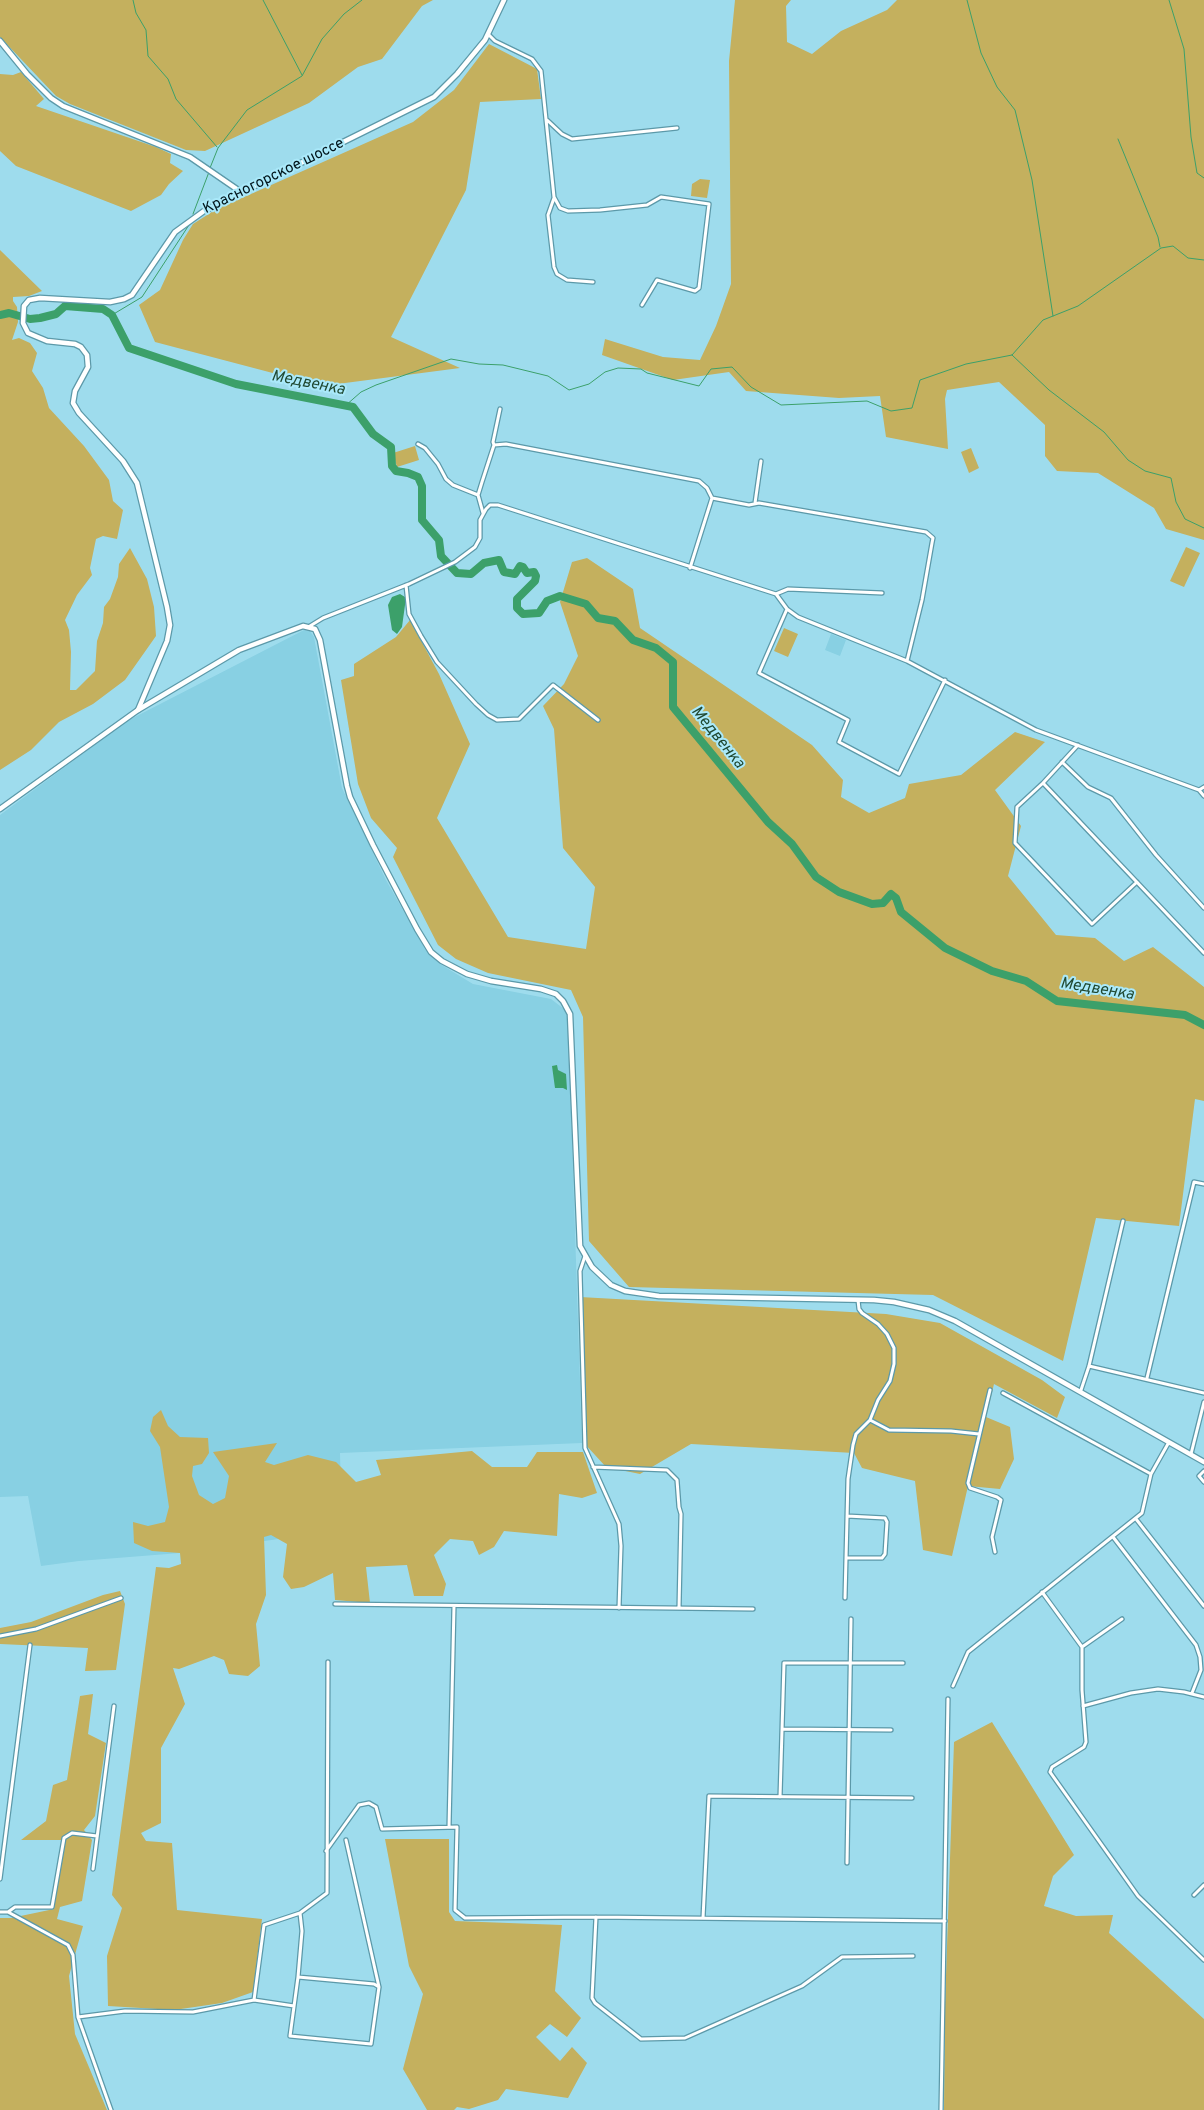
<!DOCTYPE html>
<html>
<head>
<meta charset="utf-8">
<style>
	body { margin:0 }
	canvas { display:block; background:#9edced }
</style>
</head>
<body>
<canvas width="1204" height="2110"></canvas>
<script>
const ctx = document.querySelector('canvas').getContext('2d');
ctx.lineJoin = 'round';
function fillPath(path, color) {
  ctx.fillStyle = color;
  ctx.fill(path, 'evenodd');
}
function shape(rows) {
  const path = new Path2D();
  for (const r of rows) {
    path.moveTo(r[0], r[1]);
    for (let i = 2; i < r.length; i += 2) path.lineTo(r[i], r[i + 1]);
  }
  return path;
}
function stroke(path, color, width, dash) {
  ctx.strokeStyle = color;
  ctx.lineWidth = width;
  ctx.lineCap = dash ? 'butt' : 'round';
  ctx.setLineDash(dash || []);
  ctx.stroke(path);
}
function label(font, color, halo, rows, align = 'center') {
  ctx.font = font + ' Overpass,sans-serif';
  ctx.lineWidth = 4;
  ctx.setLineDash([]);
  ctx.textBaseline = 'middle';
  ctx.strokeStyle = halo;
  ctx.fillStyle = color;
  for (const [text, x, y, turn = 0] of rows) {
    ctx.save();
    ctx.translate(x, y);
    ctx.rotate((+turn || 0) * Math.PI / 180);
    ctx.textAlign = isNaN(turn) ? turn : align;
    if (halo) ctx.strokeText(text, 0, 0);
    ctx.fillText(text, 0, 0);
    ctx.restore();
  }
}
const built = shape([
	[304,630,310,631,314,637,342,788,386,880,425,949,440,964,473,984,551,999,564,1009,568,1018,582,1443,340,1453,342,1530,180,1553,79,1561,41,1566,28,1496,0,1497,0,815,127,721],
	[831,634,846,640,840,656,825,650]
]);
const green = shape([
	[0,0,433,0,422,6,382,59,358,67,309,103,205,151,186,150,70,104,56,96,0,37],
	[735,0,791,0,786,6,787,42,812,54,841,31,887,10,897,0,1204,0,1204,540,1166,529,1154,508,1098,473,1057,471,1045,456,1045,425,999,382,947,390,945,399,948,449,886,437,880,396,839,398,746,391,729,372,673,380,602,355,605,339,663,357,700,360,716,326,731,284,729,61],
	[489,44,537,69,541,99,480,102,466,190,391,337,460,368,322,386,155,342,139,305,160,290,183,240,193,224,215,210,413,122,454,90],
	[21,72,44,99,36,106,156,147,171,154,170,163,183,171,169,184,161,195,131,211,16,166,0,151,0,74,13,75],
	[700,179,710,180,707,198,691,196,692,184],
	[0,250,42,291,29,296,13,297,13,301,17,307,18,322,12,340,19,338,30,343,37,353,32,371,43,388,49,408,84,446,109,480,113,501,123,510,117,539,103,536,96,539,90,568,92,575,77,595,65,620,69,630,71,652,70,690,76,690,95,671,97,641,103,623,104,607,110,599,118,577,119,564,130,548,147,579,154,607,156,636,125,680,93,704,59,722,31,750,0,770],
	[415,446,419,460,397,467,393,453],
	[971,448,979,468,969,473,961,452],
	[1186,547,1200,553,1184,587,1170,581],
	[587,558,633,589,640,628,812,745,843,780,841,797,869,813,905,798,909,784,961,775,1015,732,1045,742,995,790,1021,826,1008,876,1056,935,1095,938,1124,961,1153,947,1204,987,1204,1101,1195,1099,1179,1226,1096,1218,1063,1361,933,1295,629,1287,589,1241,583,1017,571,990,488,973,456,959,438,945,393,857,397,848,371,818,358,784,341,680,354,676,354,664,396,637,410,620,439,674,470,744,437,818,508,937,586,949,595,887,563,848,554,729,543,706,564,684,578,656,560,602,572,562],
	[784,628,798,634,788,657,774,651],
	[580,1297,886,1314,940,1323,1042,1380,1065,1397,1057,1418,994,1384,986,1417,1010,1427,1014,1459,1000,1489,968,1486,952,1556,923,1550,915,1481,862,1468,854,1453,691,1444,640,1474,606,1467,584,1443],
	[161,1410,168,1426,180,1437,208,1438,209,1453,202,1464,193,1466,192,1476,199,1495,213,1504,225,1498,229,1476,213,1452,277,1443,265,1462,274,1465,308,1455,336,1462,356,1482,381,1475,376,1460,472,1451,492,1467,527,1467,537,1452,583,1452,597,1493,582,1498,559,1494,557,1536,504,1531,494,1547,479,1555,473,1541,450,1539,434,1555,446,1584,443,1596,414,1596,407,1565,366,1567,370,1603,335,1600,333,1573,304,1587,291,1589,283,1577,287,1544,271,1535,264,1537,266,1595,256,1624,260,1666,248,1676,229,1674,224,1660,214,1656,179,1669,173,1668,185,1704,161,1748,161,1823,141,1833,146,1841,172,1843,177,1910,262,1919,253,1992,222,2003,174,2010,108,2006,107,1956,122,1908,112,1895,156,1567,169,1568,181,1564,180,1553,152,1551,134,1543,133,1522,148,1526,165,1522,169,1507,160,1447,150,1431,153,1417],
	[120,1591,125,1604,116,1670,85,1671,88,1648,0,1644,0,1628,31,1622,103,1595],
	[93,1694,88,1734,106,1743,95,1816,84,1830,92,1840,82,1901,60,1907,57,1919,83,1926,69,1976,75,2034,107,2110,0,2110,0,1918,11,1918,54,1909,63,1840,21,1840,46,1821,53,1785,67,1780,80,1696],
	[992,1722,1074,1855,1053,1876,1044,1906,1076,1916,1113,1915,1109,1933,1204,2019,1204,2110,944,2110,945,2005,954,1742],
	[385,1839,449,1839,449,1912,455,1921,562,1925,555,1991,581,2018,567,2037,550,2024,536,2037,560,2061,572,2047,587,2063,568,2098,506,2089,498,2100,469,2109,457,2107,454,2110,427,2110,403,2069,423,1994,409,1966]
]);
const water = shape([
	[400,594,405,597,405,605,402,627,397,634,392,630,388,605,392,597],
	[557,1065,558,1070,566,1074,567,1090,563,1088,555,1088,552,1066]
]);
const stream = shape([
	[133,0,136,13,146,30,148,56,168,79,176,99,217,147],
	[263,0,302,75],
	[967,0,981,53,997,87,1015,110,1032,180,1053,316],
	[1169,0,1184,49,1191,137,1197,173,1204,178],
	[1118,139,1158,237,1160,247],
	[210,168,218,148,247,110,302,76,322,39,344,14,362,0],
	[193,214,209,172],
	[112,315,142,297,189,225],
	[1012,355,1049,390,1104,432,1128,460,1145,471,1171,478,1176,502,1185,519,1204,528],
	[345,406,361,392,376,385,451,359,479,364,503,365,548,376,569,390,589,384,605,372,618,368,641,369,647,373,699,386,711,369,732,367,751,387,781,405,867,401,891,411,912,408,920,380,966,364,1012,355,1043,320,1078,306,1161,248,1173,246,1188,258,1204,260]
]);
const river = shape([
	[0,315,9,313,30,319,40,318,56,314,65,306,103,309,112,315,129,348,236,384,353,407,373,434,391,447,392,466,396,471,408,473,418,477,422,486,422,520,439,540,441,556,457,573,471,574,484,563,499,560,504,572,515,574,520,566,523,567,527,573,534,572,536,576,535,581,517,599,517,608,523,614,539,613,547,601,560,596,586,604,598,618,615,621,633,640,656,648,673,662,673,707,768,822,792,844,816,877,839,892,872,904,883,903,891,894,896,898,901,912,945,948,992,971,1026,981,1057,1001,1185,1015,1204,1025]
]);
const minor = shape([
	[489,35,495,41,532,59,541,71,554,197,560,208,568,211,600,210,647,205,661,197,709,204,699,288,695,291,657,280,642,305],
	[547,120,562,134,572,139,677,128],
	[554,198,548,215,554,267,557,274,567,280,593,282],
	[418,444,425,448,438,464,446,479,453,485,478,495],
	[494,445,493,442,500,409],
	[755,503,761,461],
	[483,513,478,495,482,482,494,445,506,444,699,481,707,488,712,498],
	[690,568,712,498,749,505,759,503,926,532,933,538,932,543,922,600,907,661],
	[406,585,409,614,421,636,437,662,476,704,488,715,497,720,519,719,553,685,598,720],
	[776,594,788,589,882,593],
	[787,609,759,673,848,720,839,742,899,774,945,680],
	[310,626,323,618,409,584,455,562,475,547,480,538,480,520,486,509,490,505,498,505,776,594,787,609,798,617,907,661,1036,730,1199,790,1204,796],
	[1078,745,1043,783,1204,953],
	[1062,762,1088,787,1111,798,1156,855,1204,908],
	[1043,783,1017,807,1015,843,1092,924,1137,882],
	[1199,790,1204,787],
	[585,1256,580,1271,585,1448,619,1524,621,1546,619,1608],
	[1089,1366,1204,1393],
	[1147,1378,1194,1182,1204,1184],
	[990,1390,968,1483,970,1488,997,1497,1001,1500,992,1537,995,1552],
	[1081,1390,1089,1366,1123,1221],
	[870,1420,889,1430,951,1431,979,1434],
	[1191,1454,1204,1402],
	[593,1467,667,1470,677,1480,679,1507,681,1514,679,1608],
	[1204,1471,1199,1476,1204,1482],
	[1151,1474,1169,1442],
	[1136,1519,1204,1606],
	[1113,1537,1196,1645,1200,1657,1201,1670,1192,1693],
	[846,1558,882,1558,885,1554,887,1522,885,1518,847,1516],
	[1042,1592,1082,1647,1082,1690,1086,1742,1084,1747,1052,1767,1050,1772,1138,1896,1204,1960],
	[845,1598,848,1479,853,1445,856,1434,870,1420,878,1400,890,1381,894,1364,894,1348,887,1334,878,1324,862,1313,859,1309,858,1300],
	[335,1604,753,1609],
	[0,1636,36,1629,121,1598],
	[1082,1647,1122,1619],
	[953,1686,968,1652,1142,1513,1151,1474,1003,1393],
	[1083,1706,1131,1693,1158,1689,1184,1692,1204,1697],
	[782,1729,891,1730],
	[780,1797,784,1663,903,1663],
	[449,1827,454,1606],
	[346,1840,379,1987],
	[326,1851,359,1805,369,1803,376,1807,382,1829,457,1827,455,1910,465,1918,596,1917,945,1921],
	[847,1863,851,1619],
	[93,1869,114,1706],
	[0,1879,30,1645],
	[1194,1895,1204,1885],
	[0,1912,8,1912,68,1945,73,1955,78,2017,125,2011,193,2012,254,2000,264,1925,300,1913,327,1893,328,1662],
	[8,1912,15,1907,52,1907,64,1838,72,1833,97,1836],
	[596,1917,592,1998,595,2003,641,2039,685,2038,802,1986,842,1957,913,1956],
	[703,1918,709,1796,912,1798],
	[298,1977,290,2036,371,2044,379,1987,374,1984,298,1977,302,1931,300,1913],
	[254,2000,294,2006],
	[78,2017,111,2110],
	[941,2110,948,1699]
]);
const tertiary = shape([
	[0,41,27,74,51,98,63,106,190,157,241,192],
	[138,710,239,650,303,626,315,629,320,640,347,786,350,797,373,845,417,929,431,952,442,961,467,974,491,981,541,989,556,994,563,1001,570,1014,580,1246,592,1267,611,1285,625,1291,659,1296,874,1300,894,1302,929,1310,955,1321,1204,1462]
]);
const secondary = shape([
	[0,809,138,710,167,641,170,625,167,607,137,483,123,461,79,413,73,403,75,391,88,367,87,355,81,347,75,344,47,341,28,333,23,323,24,306,29,300,40,298,110,302,124,299,132,295,175,232,204,211,434,97,457,74,485,40,504,0]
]);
const streetNames = [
	["Красногорское шоссе",274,177,-26]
];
const waterNames = [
	["Медвенка",308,384,11],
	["Медвенка",717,738,51],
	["Медвенка",1097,990,9]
];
fillPath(built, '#88d0e3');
fillPath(green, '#c4b05e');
fillPath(water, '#3ca06a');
stroke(stream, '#3ca06a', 1);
stroke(river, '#3ca06a', 8);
stroke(minor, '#5c99a9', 5.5);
stroke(tertiary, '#5c99a9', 7);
stroke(secondary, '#5c99a9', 7);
stroke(minor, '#fff', 3);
stroke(tertiary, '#fff', 4.5);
stroke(secondary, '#fff', 4.5);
label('15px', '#00141a', '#aae9fa', streetNames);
label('italic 16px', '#204932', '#aae9fa', waterNames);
</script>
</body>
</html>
